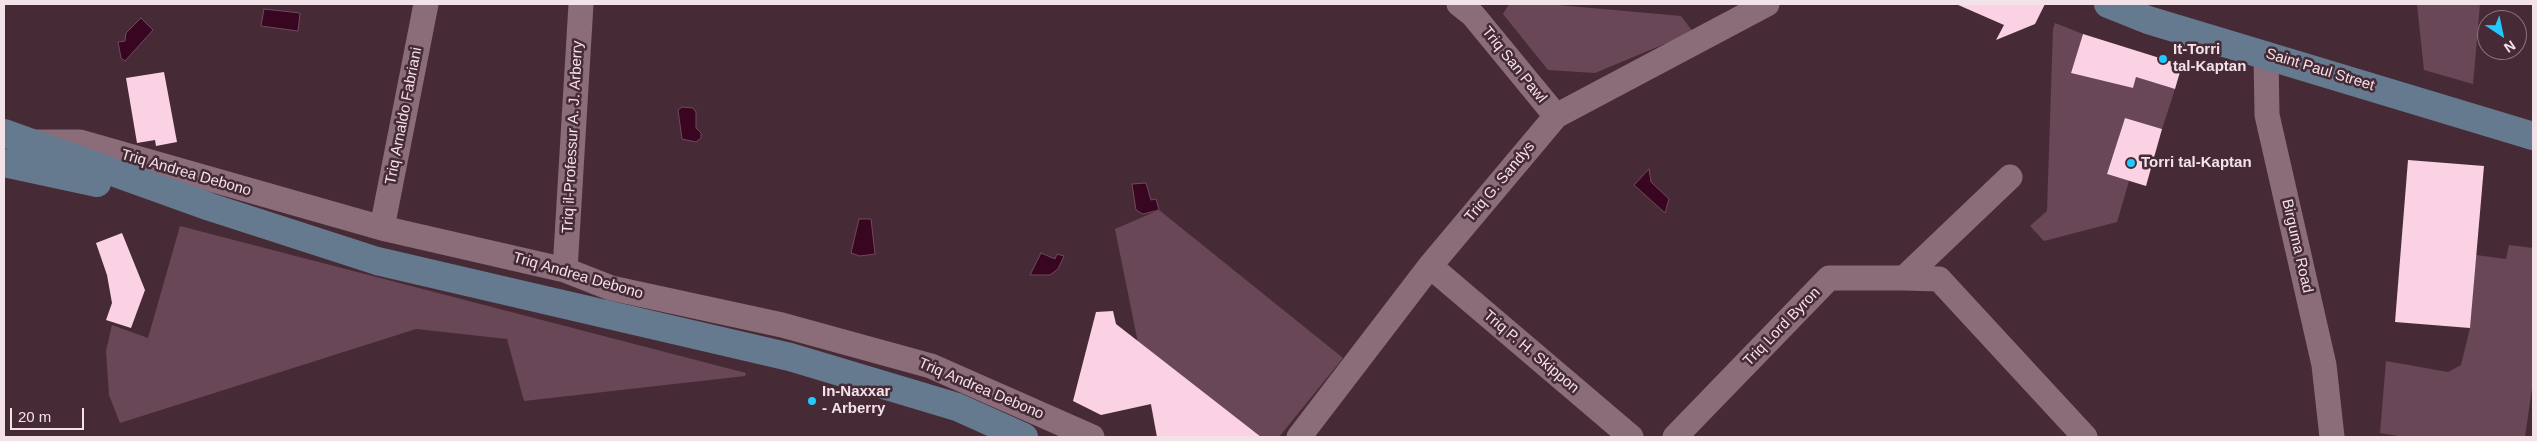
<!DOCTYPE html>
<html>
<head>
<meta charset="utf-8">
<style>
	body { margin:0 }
	#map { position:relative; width:2537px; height:441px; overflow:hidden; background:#462b37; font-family:Arial,sans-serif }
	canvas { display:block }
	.frame { position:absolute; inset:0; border:5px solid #f4e2e9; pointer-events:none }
	.north { position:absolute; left:2477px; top:10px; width:50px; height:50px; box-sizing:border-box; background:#462b37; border:1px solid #8c747e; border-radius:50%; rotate:146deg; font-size:14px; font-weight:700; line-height:20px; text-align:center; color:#f4e2e9 }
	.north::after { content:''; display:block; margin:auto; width:18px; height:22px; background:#22c9fd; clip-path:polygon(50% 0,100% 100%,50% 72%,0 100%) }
	.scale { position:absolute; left:10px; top:408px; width:74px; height:22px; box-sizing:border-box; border:2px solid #f4e2e9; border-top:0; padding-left:6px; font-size:15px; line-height:18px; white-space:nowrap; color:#f4e2e9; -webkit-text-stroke:4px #462b37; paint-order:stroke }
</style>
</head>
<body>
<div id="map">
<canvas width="2537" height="441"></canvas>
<div class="frame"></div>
<div class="north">N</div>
<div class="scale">20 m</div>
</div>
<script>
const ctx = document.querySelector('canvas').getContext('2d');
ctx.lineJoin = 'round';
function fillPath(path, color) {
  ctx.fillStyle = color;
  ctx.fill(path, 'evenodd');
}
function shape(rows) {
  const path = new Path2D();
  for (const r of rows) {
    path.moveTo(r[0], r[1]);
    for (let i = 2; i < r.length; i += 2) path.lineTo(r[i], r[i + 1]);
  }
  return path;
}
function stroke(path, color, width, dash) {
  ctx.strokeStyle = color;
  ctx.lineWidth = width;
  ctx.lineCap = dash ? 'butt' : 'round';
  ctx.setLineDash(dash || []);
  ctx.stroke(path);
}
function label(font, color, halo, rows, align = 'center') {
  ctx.font = font + ' Arial,sans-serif';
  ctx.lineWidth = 5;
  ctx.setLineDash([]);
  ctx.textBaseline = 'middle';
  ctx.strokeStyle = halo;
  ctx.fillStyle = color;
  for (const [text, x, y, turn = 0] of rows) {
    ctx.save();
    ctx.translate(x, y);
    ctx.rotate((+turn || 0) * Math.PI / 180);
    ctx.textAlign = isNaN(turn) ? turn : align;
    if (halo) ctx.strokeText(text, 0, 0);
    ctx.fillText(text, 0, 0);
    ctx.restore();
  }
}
const green = shape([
	[1509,4,1547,4,1681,16,1693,32,1595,73,1548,70,1503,14],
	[2417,4,2480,4,2473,84,2424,70],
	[2055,23,2083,34,2071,73,2133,88,2136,77,2175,89,2162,129,2125,118,2107,174,2129,181,2117,222,2044,241,2030,226,2047,211,2053,29],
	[1159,210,1343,358,1279,437,1157,437,1115,229],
	[180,226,746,373,745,376,524,401,507,339,416,329,120,423,109,395,106,351,112,325,148,338],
	[2509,245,2533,248,2533,381,2525,437,2404,437,2380,433,2386,361,2448,372,2461,365,2470,328,2476,255,2506,259]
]);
const water = shape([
	[264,9,300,13,298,31,261,26,264,9],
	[141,18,153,30,125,61,121,58,118,42,125,41,126,33,141,18],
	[682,107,693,108,696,112,696,128,701,133,701,138,696,142,682,139,678,110,682,107],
	[1649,169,1651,182,1669,199,1665,213,1634,185,1649,169],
	[1146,183,1151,200,1156,199,1159,210,1143,214,1136,210,1132,184,1146,183],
	[859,219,871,219,875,254,860,256,851,253,859,219],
	[1041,253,1055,259,1057,254,1064,256,1058,269,1050,275,1030,275,1041,253]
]);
const building = shape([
	[1956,4,2045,4,2035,24,1996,40,2004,25],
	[2083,34,2182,65,2175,89,2136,77,2133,88,2071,73],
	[164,72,177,142,156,146,155,140,137,143,126,78],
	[2125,118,2162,129,2146,186,2107,174],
	[2408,160,2484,166,2470,328,2395,322],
	[122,233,145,290,131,328,106,320,112,303,107,275,96,243],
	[1113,311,1116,324,1261,437,1157,437,1151,404,1101,415,1073,401,1096,312]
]);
const street = shape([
	[1459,4,1473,15,1556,116],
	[2266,54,2267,115,2324,365,2332,437],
	[37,142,80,142,382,228,565,270,611,288,782,325,931,366,1092,437],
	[382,228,426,4],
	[1430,266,1631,437],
	[565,270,581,4],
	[1904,278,2010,177],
	[1299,437,1430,266,1556,116,1767,4],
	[1675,437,1829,278,1904,278,1939,279,2085,437]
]);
const secondary = shape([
	[2108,4,2148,20,2533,136],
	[4,133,210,207,377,261,790,357,957,407,1024,437],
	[4,163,97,183]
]);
const markers = [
	[2163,59,5,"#22c9fd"],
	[2131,163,5,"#22c9fd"],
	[812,401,5,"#22c9fd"]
];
const poiNames = [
	["It-Torri",2173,50],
	["tal-Kaptan",2173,67],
	["Torri tal-Kaptan",2141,163],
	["In-Naxxar",822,392],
	["- Arberry",822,409]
];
const streetNames = [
	["Triq San Pawl",1514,65,51],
	["Saint Paul Street",2320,70,17],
	["Triq Arnaldo Fabriani",404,116,-79],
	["Triq il-Professur A. J. Arberry",573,137,-87],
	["Triq Andrea Debono",186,173,16],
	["Triq G. Sandys",1500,182,-50],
	["Birguma Road",2297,246,77],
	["Triq Andrea Debono",578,276,16],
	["Triq Lord Byron",1782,327,-46],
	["Triq P. H. Skippon",1531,352,40],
	["Triq Andrea Debono",981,389,23]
];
fillPath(green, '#6a4756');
fillPath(water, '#390622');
stroke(water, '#71485e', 1);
fillPath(building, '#fbd2e3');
stroke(street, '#8b6c79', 25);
stroke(secondary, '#667a8f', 28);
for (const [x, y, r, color] of markers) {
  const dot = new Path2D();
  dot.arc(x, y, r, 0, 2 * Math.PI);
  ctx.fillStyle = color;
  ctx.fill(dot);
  stroke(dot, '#462b37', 2);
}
label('bold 15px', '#f4e2e9', '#462b37', poiNames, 'left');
label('15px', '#f4e2e9', '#462b37', streetNames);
</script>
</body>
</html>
